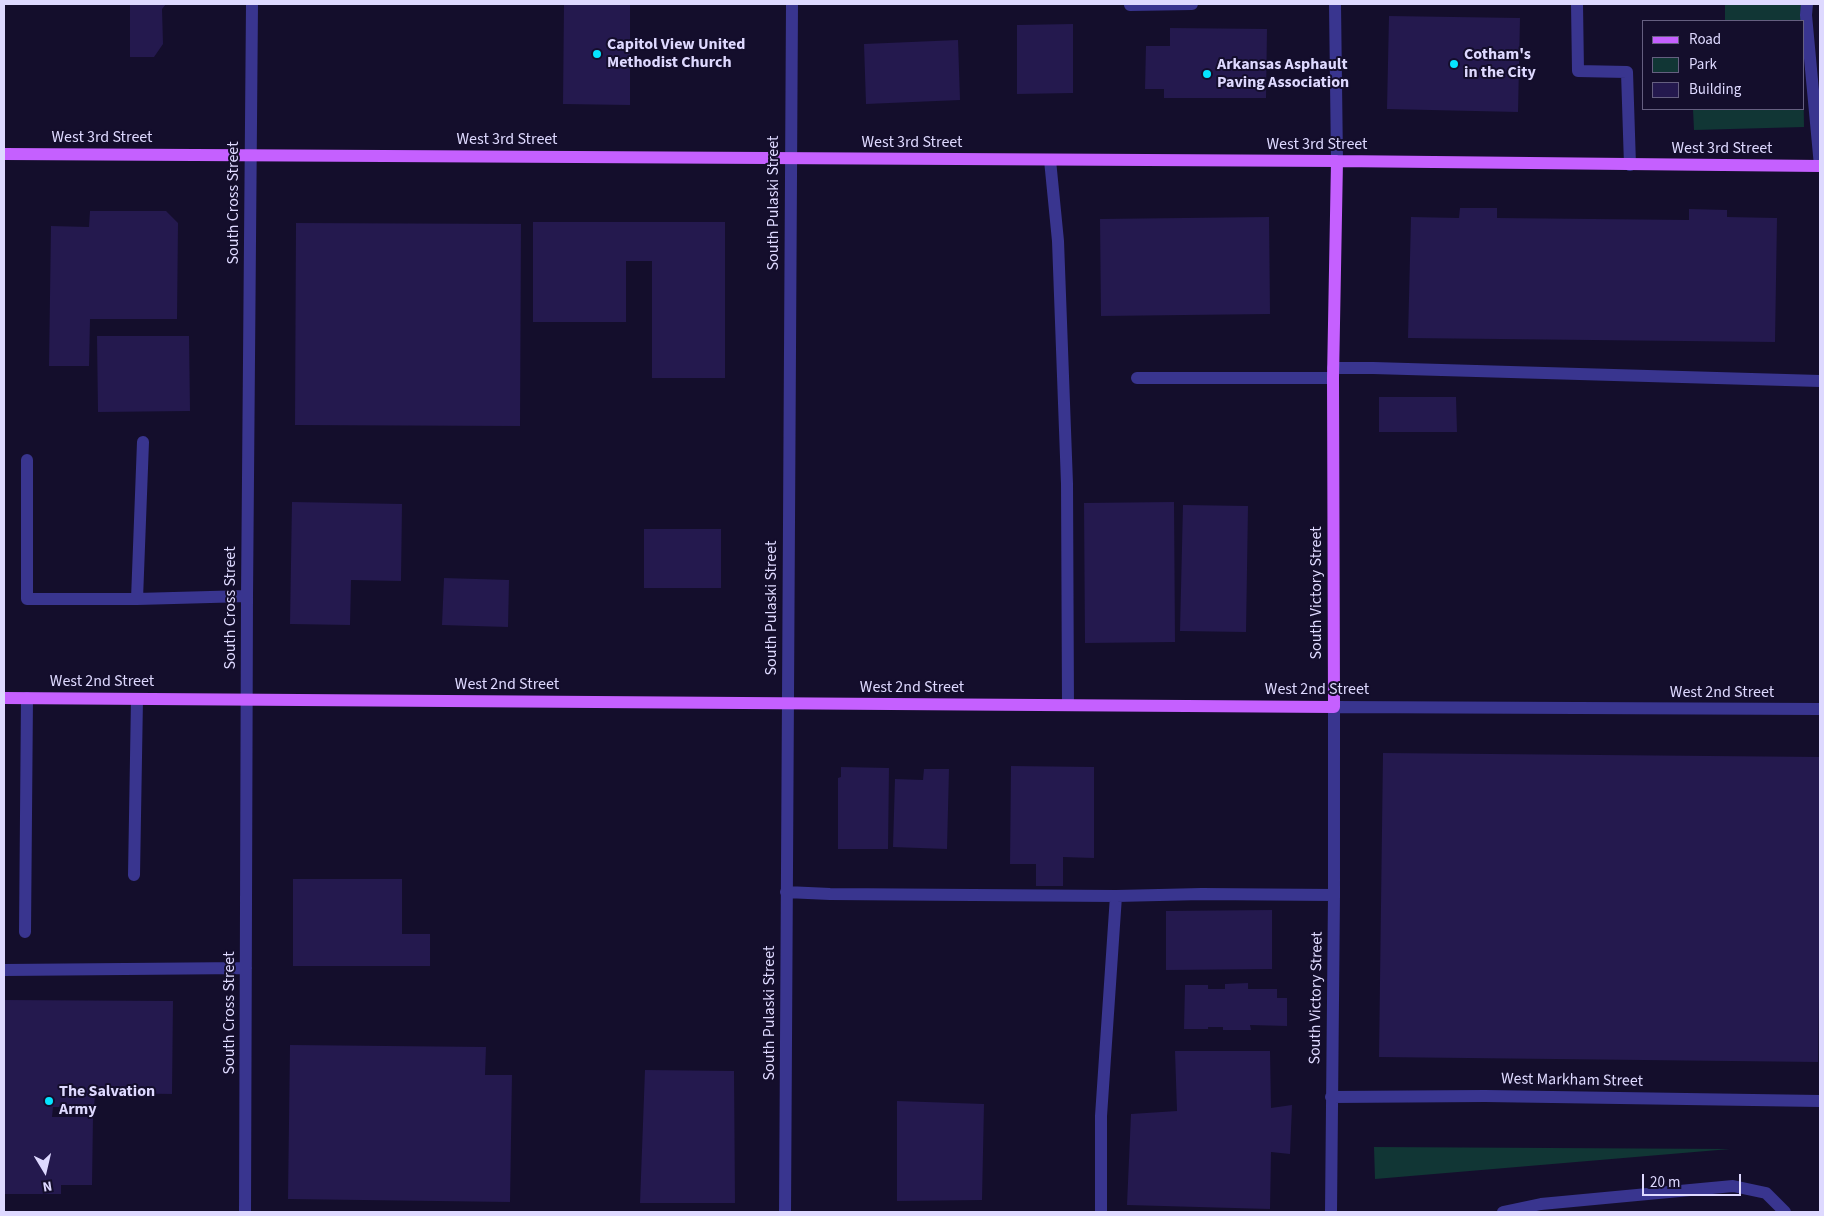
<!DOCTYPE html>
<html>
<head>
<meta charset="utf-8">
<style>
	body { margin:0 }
	#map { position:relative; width:1824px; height:1216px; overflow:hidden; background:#140e2c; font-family:"Source Sans 3",sans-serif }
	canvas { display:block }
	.frame { position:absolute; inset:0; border:5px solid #ded9ff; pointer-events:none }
	.legend { position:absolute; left:1642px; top:20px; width:162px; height:90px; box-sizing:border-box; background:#140e2c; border:1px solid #655f80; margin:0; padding:6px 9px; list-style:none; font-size:15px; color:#ded9ff }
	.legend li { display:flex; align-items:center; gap:10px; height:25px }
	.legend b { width:25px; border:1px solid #655f80 }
	.north { position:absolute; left:20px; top:1146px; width:50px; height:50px; -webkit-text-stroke:4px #140e2c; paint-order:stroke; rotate:171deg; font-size:14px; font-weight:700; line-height:20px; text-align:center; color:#ded9ff }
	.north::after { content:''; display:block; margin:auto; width:18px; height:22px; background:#ded9ff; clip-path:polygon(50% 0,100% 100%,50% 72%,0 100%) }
	.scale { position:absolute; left:1642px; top:1174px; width:99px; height:22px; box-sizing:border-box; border:2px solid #ded9ff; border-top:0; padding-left:6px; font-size:15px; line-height:18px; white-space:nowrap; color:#ded9ff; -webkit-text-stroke:4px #140e2c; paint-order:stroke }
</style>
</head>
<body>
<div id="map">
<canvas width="1824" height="1216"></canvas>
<div class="frame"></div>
<ul class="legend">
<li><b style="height:6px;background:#c560ff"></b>Road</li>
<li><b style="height:14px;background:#113635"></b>Park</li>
<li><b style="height:14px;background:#24194e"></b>Building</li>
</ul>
<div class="north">N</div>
<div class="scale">20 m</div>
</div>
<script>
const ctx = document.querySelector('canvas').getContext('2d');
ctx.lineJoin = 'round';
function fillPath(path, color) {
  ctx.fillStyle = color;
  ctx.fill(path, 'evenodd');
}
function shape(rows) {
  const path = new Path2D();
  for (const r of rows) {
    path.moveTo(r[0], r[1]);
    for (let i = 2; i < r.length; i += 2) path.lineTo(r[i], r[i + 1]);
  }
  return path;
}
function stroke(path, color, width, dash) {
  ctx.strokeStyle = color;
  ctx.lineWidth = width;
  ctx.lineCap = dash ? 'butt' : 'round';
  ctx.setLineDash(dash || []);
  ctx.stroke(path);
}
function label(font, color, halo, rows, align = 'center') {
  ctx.font = font + ' "Source Sans 3",sans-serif';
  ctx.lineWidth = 4;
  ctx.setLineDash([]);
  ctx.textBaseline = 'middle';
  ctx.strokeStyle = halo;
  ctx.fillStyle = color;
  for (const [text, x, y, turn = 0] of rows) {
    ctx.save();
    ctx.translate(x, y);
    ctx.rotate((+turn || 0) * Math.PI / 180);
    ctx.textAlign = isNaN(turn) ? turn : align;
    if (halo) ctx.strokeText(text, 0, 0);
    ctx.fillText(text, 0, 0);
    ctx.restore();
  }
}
const green = shape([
	[1725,4,1801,4,1802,21,1725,21],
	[1803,62,1804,127,1694,130,1693,109,1803,109],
	[1374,1147,1730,1149,1375,1179]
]);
const building = shape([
	[130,4,166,4,162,9,163,44,154,57,130,57],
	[564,4,630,4,630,105,563,104],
	[1389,16,1520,18,1518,112,1387,109],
	[1073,24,1073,93,1017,94,1017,25],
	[1170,28,1267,29,1266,98,1164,98,1164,89,1145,89,1146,46,1170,46],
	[958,40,960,100,866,104,864,44],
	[1460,208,1497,208,1497,218,1689,220,1689,209,1727,210,1727,217,1777,218,1775,342,1408,338,1411,217,1459,218],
	[90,211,166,211,178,223,177,319,90,319,89,366,49,366,51,226,89,227],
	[1269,217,1270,314,1101,316,1100,219],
	[533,222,725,222,725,378,652,378,652,261,626,261,626,322,533,322],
	[296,223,521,224,520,426,295,425],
	[97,336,189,336,190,411,98,412],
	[1379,397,1456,397,1457,432,1379,432],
	[292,502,402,504,401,581,351,580,350,625,290,624],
	[1174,502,1175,642,1085,643,1084,503],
	[1183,505,1248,506,1246,632,1180,631],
	[644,529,721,529,721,588,644,588],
	[444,578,509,580,508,627,442,625],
	[1383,753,1820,757,1820,931,1818,1062,1379,1057],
	[1011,766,1094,767,1094,858,1063,857,1063,886,1036,886,1036,864,1010,864],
	[841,767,889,768,888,849,838,849,838,778,841,777],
	[924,769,949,769,947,849,893,847,895,779,923,780],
	[293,879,402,879,402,934,430,934,430,966,293,966],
	[1272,910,1272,969,1166,970,1166,911],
	[1248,983,1248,989,1277,989,1277,998,1287,998,1287,1026,1250,1025,1251,1030,1223,1030,1223,1027,1208,1027,1208,1029,1184,1029,1185,985,1208,985,1208,989,1225,989,1225,984],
	[4,1000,173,1001,172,1094,111,1093,95,1095,94,1107,53,1107,52,1117,93,1117,92,1185,61,1185,61,1194,4,1194],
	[290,1045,486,1047,485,1075,512,1075,510,1202,288,1199],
	[1175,1051,1270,1051,1271,1108,1292,1105,1290,1154,1271,1152,1270,1209,1127,1205,1131,1114,1177,1111],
	[645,1070,734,1071,735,1203,640,1203],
	[897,1101,984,1104,982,1200,897,1201]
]);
const minor = shape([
	[1130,4,1130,5,1192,4],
	[1335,4,1337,161],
	[1577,4,1578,71,1627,72,1630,165],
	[1807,4,1806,15,1820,166],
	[1050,160,1058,241,1067,484,1068,705],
	[1333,368,1373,368,1820,381],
	[1137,378,1333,378],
	[27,460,27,599,137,599,247,596],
	[137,599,143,442],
	[134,875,137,699],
	[786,892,830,894,1116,896,1202,894,1334,895],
	[25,932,27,698],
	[4,970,246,968],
	[1331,1097,1485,1096,1820,1101],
	[245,1212,247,596,252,4],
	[785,1212,792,4],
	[1101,1212,1101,1116,1116,896],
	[1331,1212,1334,895,1334,707,1820,709],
	[1503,1212,1541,1204,1733,1186,1766,1193,1785,1212]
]);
const major = shape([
	[4,154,1337,161,1820,166],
	[4,698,1334,707,1333,378,1337,161]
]);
const markers = [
	[597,54,5,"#05e4ff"],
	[1454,64,5,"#05e4ff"],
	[1207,74,5,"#05e4ff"],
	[49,1101,5,"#05e4ff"]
];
const poiNames = [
	["Capitol View United",607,45],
	["Methodist Church",607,63],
	["Cotham's",1464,55],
	["in the City",1464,73],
	["Arkansas Asphault",1217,65],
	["Paving Association",1217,83],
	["The Salvation",59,1092],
	["Army",59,1110]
];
const streetNames = [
	["West 3rd Street",102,138],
	["West 3rd Street",507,140],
	["West 3rd Street",912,143],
	["West 3rd Street",1317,145],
	["West 3rd Street",1722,149],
	["South Cross Street",234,203,-90],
	["South Pulaski Street",774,203,-90],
	["South Victory Street",1317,593,-90],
	["South Cross Street",231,608,-90],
	["South Pulaski Street",772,608,-90],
	["West 2nd Street",102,682],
	["West 2nd Street",507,685],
	["West 2nd Street",912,688],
	["West 2nd Street",1317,690],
	["West 2nd Street",1722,693],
	["South Victory Street",1317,998,-89],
	["South Cross Street",230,1013,-90],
	["South Pulaski Street",770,1013,-90],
	["West Markham Street",1572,1081,1]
];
fillPath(green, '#113635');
fillPath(building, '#24194e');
stroke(minor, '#39358f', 12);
stroke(major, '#c560ff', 12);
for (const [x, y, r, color] of markers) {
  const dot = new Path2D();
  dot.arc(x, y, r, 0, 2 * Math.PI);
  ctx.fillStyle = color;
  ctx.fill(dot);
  stroke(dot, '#140e2c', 2);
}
label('bold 16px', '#ded9ff', '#140e2c', poiNames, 'left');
label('16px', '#ded9ff', '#140e2c', streetNames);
</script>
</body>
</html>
